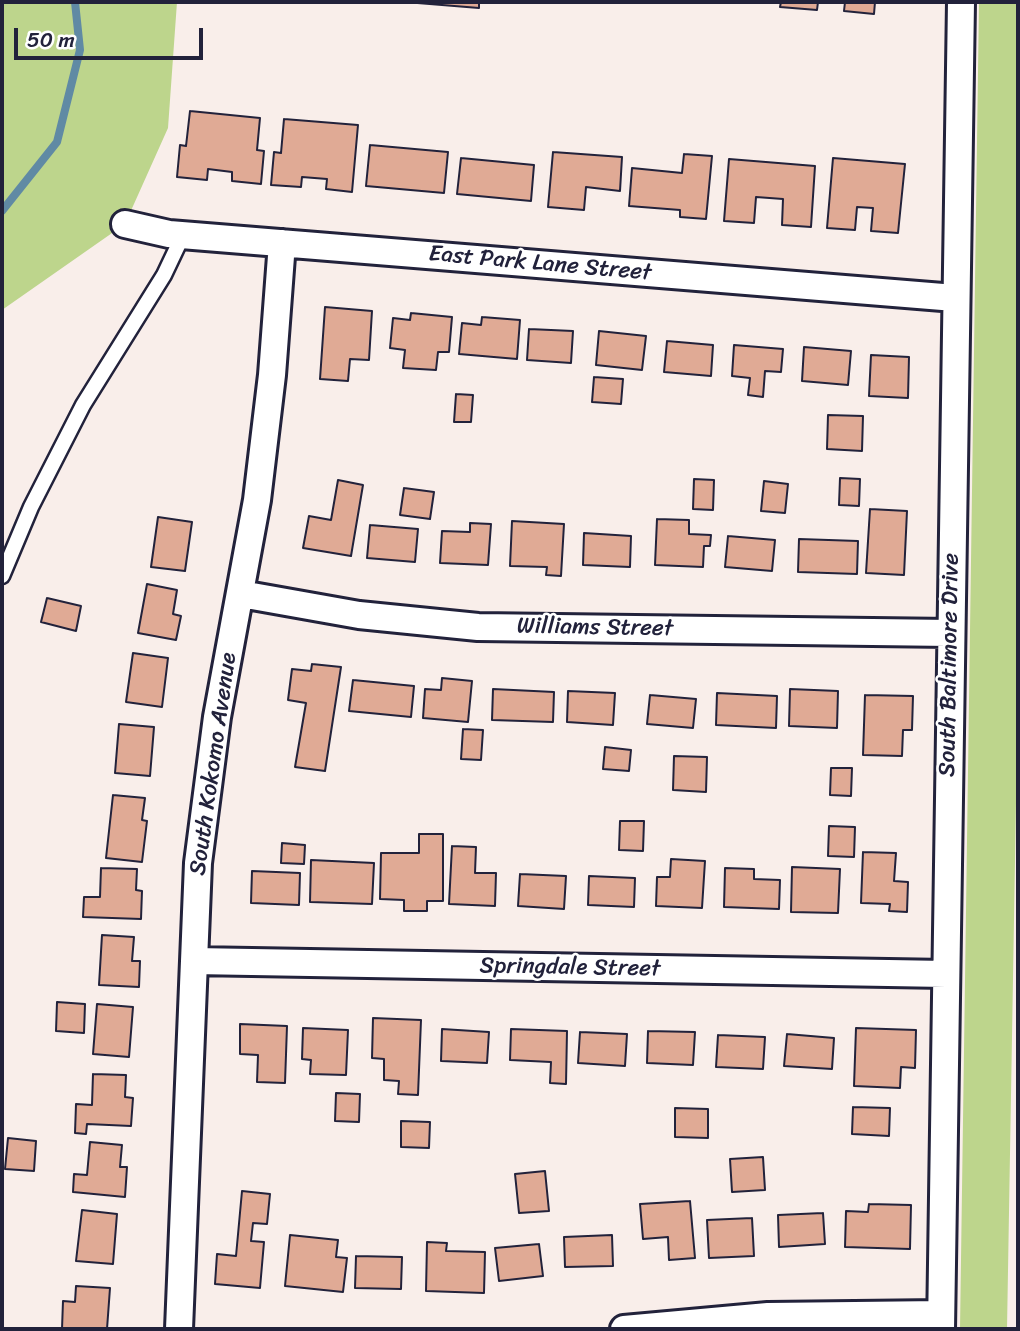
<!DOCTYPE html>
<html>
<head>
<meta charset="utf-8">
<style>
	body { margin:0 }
	#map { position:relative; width:1020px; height:1331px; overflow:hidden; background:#f9eeea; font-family:Sriracha,sans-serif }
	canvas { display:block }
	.frame { position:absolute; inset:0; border:4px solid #22223b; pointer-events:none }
	.scale { position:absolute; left:14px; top:28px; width:189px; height:32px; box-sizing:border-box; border:4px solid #22223b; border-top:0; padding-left:9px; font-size:21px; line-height:24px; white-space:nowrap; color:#22223b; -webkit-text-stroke:5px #fff; paint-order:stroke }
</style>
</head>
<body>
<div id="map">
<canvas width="1020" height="1331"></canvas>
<div class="frame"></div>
<div class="scale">50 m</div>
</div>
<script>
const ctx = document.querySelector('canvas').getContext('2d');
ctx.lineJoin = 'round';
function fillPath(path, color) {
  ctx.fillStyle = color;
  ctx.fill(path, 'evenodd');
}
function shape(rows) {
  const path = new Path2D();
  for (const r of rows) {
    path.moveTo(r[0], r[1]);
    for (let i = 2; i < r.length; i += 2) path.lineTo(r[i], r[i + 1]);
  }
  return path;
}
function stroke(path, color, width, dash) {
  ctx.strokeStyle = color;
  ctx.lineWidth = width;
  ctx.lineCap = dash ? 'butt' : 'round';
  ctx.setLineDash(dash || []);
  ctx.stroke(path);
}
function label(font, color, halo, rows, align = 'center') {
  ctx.font = font + ' Sriracha,sans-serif';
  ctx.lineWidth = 5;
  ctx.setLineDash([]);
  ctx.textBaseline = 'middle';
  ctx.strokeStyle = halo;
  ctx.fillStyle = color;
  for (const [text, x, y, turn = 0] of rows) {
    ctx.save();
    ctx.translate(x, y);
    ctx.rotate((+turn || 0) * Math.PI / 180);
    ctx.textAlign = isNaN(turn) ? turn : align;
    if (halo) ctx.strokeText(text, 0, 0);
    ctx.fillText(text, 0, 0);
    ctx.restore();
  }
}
const green = shape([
	[2,2,177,2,168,128,125,224,2,310],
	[979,2,1018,2,1018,686,1007,1329,960,1329]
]);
const stream = shape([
	[2,211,57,142,80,50,75,2]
]);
const building = shape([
	[405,2,479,2,479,8,405,2],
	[781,2,818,2,817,10,780,7,781,2],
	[845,2,875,2,874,14,844,11,845,2],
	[190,111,260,118,257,150,264,151,261,184,232,181,232,172,208,169,207,180,177,177,180,145,186,146,190,111],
	[284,119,358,125,352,192,326,189,327,179,302,177,301,187,271,185,274,152,281,153,284,119],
	[370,145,448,152,444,193,366,186,370,145],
	[553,152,622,157,620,191,586,187,584,210,548,207,553,152],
	[684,154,712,156,706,219,680,217,680,210,629,206,632,168,682,173,684,154],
	[461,158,534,165,531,201,457,194,461,158],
	[833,158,905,164,898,233,871,231,873,208,857,207,855,230,827,228,833,158],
	[729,159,815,166,811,227,782,225,783,199,756,197,754,223,724,221,729,159],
	[325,307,372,311,369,360,350,359,348,381,320,379,325,307],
	[411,313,452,317,449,352,438,352,436,370,403,368,405,350,390,348,393,318,410,320,411,313],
	[482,317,520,320,517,359,459,354,462,323,481,325,482,317],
	[529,329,573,331,571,363,527,360,529,329],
	[599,331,646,336,642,370,596,365,599,331],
	[667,341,713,345,711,376,664,372,667,341],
	[734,345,783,349,781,372,765,371,763,397,748,395,750,378,732,376,734,345],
	[804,347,851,351,848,385,802,381,804,347],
	[871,355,909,357,908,398,869,396,871,355],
	[594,377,623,379,621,404,592,402,594,377],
	[456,394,473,395,471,422,454,422,456,394],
	[828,415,863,416,862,451,827,449,828,415],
	[840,478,860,479,859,506,839,505,840,478],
	[694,479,714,480,713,510,693,509,694,479],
	[338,480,363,485,351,556,303,548,309,516,331,520,338,480],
	[764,481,788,484,785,513,761,511,764,481],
	[404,488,434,492,430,519,400,515,404,488],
	[870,509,907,511,904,575,866,573,870,509],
	[158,517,192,522,185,571,151,567,158,517],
	[657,519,689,520,689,534,711,535,710,546,704,546,703,567,655,565,657,519],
	[512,521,564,524,561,576,546,575,547,567,510,566,512,521],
	[470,523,491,524,488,565,440,563,442,531,470,532,470,523],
	[370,525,418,529,415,562,367,558,370,525],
	[584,533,631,536,630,567,583,565,584,533],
	[728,536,775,540,772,571,725,567,728,536],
	[799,539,858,541,857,574,798,572,799,539],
	[147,584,177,590,173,614,181,616,176,640,138,633,147,584],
	[47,598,81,606,76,631,41,622,47,598],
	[133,653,168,658,162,707,126,702,133,653],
	[312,664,341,667,325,771,295,767,306,703,288,700,292,669,311,671,312,664],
	[442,678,472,681,468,722,423,718,425,689,441,690,442,678],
	[353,680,414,686,411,717,349,711,353,680],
	[493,689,554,692,553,722,492,720,493,689],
	[790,689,838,691,837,728,789,726,790,689],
	[568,691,615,693,613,725,567,722,568,691],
	[717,693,777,696,776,728,716,725,717,693],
	[650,695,696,699,693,728,647,724,650,695],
	[865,695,913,696,912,730,903,730,902,756,863,755,865,695],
	[119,724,154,727,150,776,115,773,119,724],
	[463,729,483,730,481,760,461,759,463,729],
	[605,747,631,750,629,771,603,769,605,747],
	[674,756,707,757,706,792,673,790,674,756],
	[831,768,852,768,851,796,830,795,831,768],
	[113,795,145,798,142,820,147,821,142,862,106,858,113,795],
	[620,821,644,821,643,851,619,850,620,821],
	[829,826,855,827,854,857,828,856,829,826],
	[419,834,443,834,443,901,427,901,427,911,404,911,404,900,380,899,381,853,419,853,419,834],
	[282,843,305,845,304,864,281,863,282,843],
	[452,846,476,847,475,873,496,873,495,906,449,904,452,846],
	[863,852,896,853,894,881,908,882,907,912,889,911,890,904,861,903,863,852],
	[671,859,705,861,702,908,656,906,657,877,670,877,671,859],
	[311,860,374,863,372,904,310,902,311,860],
	[792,867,840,869,838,913,791,912,792,867],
	[101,868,137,869,136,890,142,891,141,919,83,917,84,897,100,897,101,868],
	[725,868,754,869,754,879,780,880,779,909,724,907,725,868],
	[252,871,300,873,299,905,251,903,252,871],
	[520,874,566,876,564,909,518,906,520,874],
	[589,876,635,878,634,907,588,905,589,876],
	[102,935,134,937,132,961,140,961,139,987,99,985,102,935],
	[57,1002,85,1004,84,1033,56,1031,57,1002],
	[97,1004,133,1007,129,1057,93,1054,97,1004],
	[373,1018,421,1020,418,1095,398,1094,399,1081,384,1080,384,1059,372,1058,373,1018],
	[240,1024,287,1026,285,1083,257,1082,258,1055,240,1054,240,1024],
	[303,1028,348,1030,346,1075,310,1074,311,1060,302,1059,303,1028],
	[856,1028,916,1030,915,1068,901,1067,900,1088,854,1086,856,1028],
	[442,1029,489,1032,487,1063,441,1061,442,1029],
	[511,1029,567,1031,566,1084,550,1083,551,1062,510,1060,511,1029],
	[648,1031,695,1032,693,1065,647,1063,648,1031],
	[580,1032,627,1034,625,1066,578,1063,580,1032],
	[787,1034,834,1038,832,1069,784,1066,787,1034],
	[718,1035,765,1037,763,1069,716,1067,718,1035],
	[93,1074,126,1075,125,1097,133,1098,131,1126,87,1124,86,1134,75,1133,76,1104,92,1105,93,1074],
	[336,1093,360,1094,359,1122,335,1121,336,1093],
	[853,1107,890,1108,889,1136,852,1134,853,1107],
	[675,1108,708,1109,708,1138,675,1137,675,1108],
	[401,1121,430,1122,429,1148,401,1147,401,1121],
	[8,1138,36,1141,34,1171,5,1169,8,1138],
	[90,1142,122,1145,120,1167,127,1167,125,1197,73,1192,74,1174,87,1175,90,1142],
	[763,1157,765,1190,732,1192,730,1159,763,1157],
	[545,1171,549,1211,519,1213,515,1174,545,1171],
	[242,1191,270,1194,267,1224,253,1223,251,1241,264,1242,260,1288,215,1284,217,1254,236,1256,242,1191],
	[690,1201,695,1258,669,1260,668,1237,643,1239,640,1204,690,1201],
	[869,1204,911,1205,910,1249,845,1247,846,1211,868,1212,869,1204],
	[82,1210,117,1214,113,1264,76,1261,82,1210],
	[823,1213,825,1244,779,1247,778,1215,823,1213],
	[752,1218,754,1256,709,1258,707,1220,752,1218],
	[290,1235,338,1240,336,1257,347,1258,343,1292,285,1286,290,1235],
	[612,1235,613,1266,565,1267,564,1237,612,1235],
	[427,1242,447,1243,446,1251,485,1252,484,1293,426,1291,427,1242],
	[539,1244,543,1276,499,1281,495,1248,539,1244],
	[356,1256,402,1257,401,1289,355,1288,356,1256],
	[76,1286,110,1288,107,1329,62,1329,63,1301,75,1302,76,1286]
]);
const lane = shape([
	[2,576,31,507,83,405,164,275,183,235]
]);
const street = shape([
	[125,224,169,234,955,298],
	[241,594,359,615,478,627,951,633],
	[194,961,946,974],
	[179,1329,198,863,217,717,257,500,272,375,282,243],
	[624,1329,768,1316,941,1314],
	[941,1329,961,2]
]);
const streetNames = [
	["East Park Lane Street",540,264,5],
	["Williams Street",595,628,1],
	["South Baltimore Drive",950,665,-89],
	["South Kokomo Avenue",214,764,-82],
	["Springdale Street",570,968,1]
];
fillPath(green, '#bdd58c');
stroke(stream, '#608aa4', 8);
fillPath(building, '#e0aa95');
stroke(building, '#22223b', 2);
stroke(lane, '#22223b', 19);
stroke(street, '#22223b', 32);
stroke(lane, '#fff', 14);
stroke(street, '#fff', 26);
label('23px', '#22223b', '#fff', streetNames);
</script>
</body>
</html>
